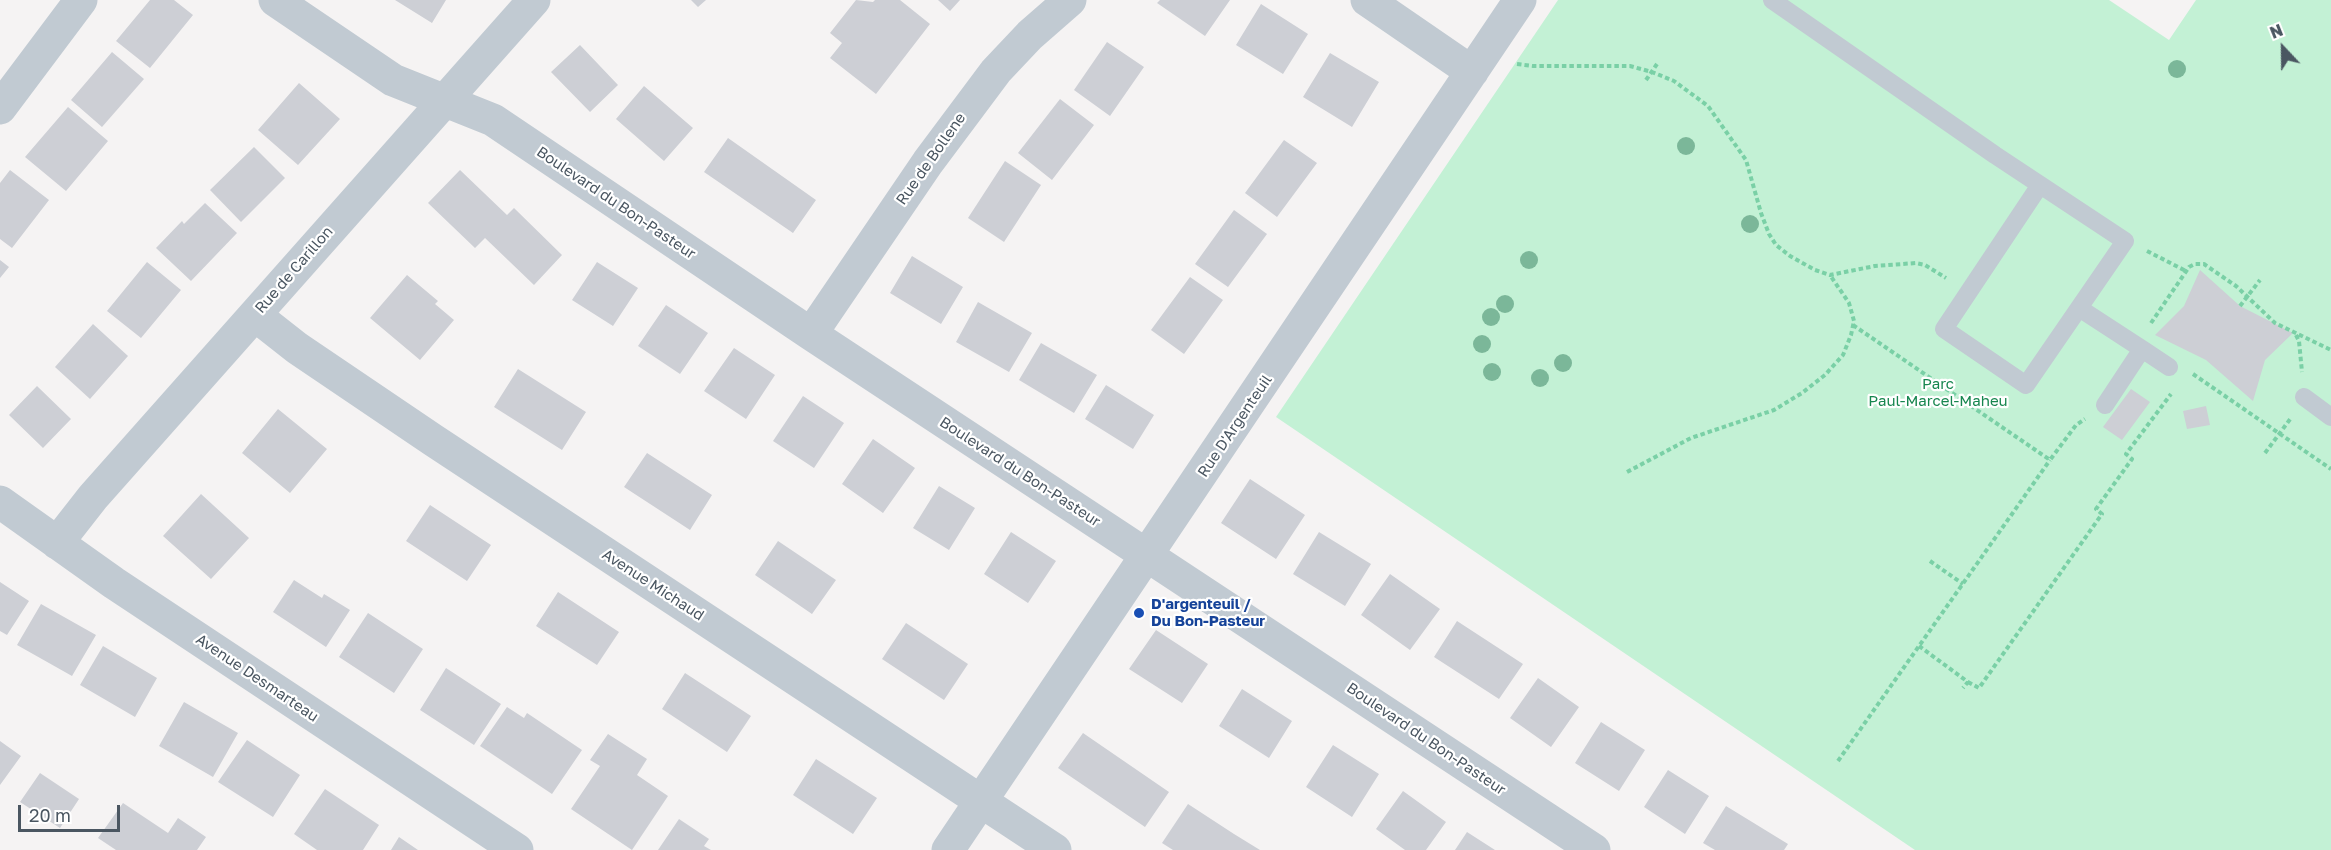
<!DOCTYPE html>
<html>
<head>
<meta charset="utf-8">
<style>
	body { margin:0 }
	#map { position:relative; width:2331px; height:850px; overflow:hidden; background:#f5f3f3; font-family:"Golos Text",sans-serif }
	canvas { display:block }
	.north { position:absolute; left:2253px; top:18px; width:60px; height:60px; -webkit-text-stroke:4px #fff; paint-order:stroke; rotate:338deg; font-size:16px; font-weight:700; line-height:24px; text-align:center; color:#4a5661 }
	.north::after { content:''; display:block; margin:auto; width:21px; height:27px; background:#4a5661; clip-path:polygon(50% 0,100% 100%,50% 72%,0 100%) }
	.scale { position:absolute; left:18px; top:805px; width:102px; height:27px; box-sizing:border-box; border:3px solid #4a5661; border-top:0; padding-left:8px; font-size:18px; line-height:21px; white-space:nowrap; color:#4a5661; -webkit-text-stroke:4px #fff; paint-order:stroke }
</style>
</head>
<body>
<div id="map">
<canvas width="2331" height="850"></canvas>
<div class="north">N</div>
<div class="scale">20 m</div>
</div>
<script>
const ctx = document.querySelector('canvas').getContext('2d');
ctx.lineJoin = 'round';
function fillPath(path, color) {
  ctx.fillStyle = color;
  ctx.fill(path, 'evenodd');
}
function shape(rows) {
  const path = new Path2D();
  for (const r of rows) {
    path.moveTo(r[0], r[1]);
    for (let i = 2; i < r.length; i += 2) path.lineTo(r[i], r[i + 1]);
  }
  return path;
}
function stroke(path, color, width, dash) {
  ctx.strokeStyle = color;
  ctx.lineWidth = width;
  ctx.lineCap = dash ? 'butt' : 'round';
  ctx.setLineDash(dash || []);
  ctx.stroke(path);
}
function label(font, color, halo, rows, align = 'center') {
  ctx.font = font + ' "Golos Text",sans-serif';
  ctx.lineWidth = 4.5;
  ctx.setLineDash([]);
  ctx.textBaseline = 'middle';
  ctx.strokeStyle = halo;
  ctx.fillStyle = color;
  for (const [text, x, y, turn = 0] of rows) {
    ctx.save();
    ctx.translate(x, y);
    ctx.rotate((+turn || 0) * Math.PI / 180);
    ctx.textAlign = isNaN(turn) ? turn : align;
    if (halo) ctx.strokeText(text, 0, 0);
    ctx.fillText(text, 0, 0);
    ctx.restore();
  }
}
const green = shape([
	[1558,0,2109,0,2169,40,2196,0,2331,0,2331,850,1915,850,1276,417]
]);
const building = shape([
	[150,0,174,0,193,15,150,68,116,41],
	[395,0,446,0,432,23],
	[691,0,706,0,698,7],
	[856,0,873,2,875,0,900,0,930,24,876,94,830,58,842,43,830,33],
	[938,0,960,0,950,11],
	[1160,0,1230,0,1205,36,1157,3],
	[1261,4,1308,34,1283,74,1236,45],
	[1107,42,1144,67,1110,116,1074,90],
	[580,45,618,85,590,112,551,72],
	[112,52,144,79,102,127,71,100],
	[1330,53,1379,82,1352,127,1303,97],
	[299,83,340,119,298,165,258,130],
	[644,86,693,128,664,161,616,119],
	[1060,99,1094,125,1052,180,1018,153],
	[68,107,108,141,66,191,25,157],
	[728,138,816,200,793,233,704,172],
	[1284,140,1317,163,1277,217,1245,193],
	[254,147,285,178,241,222,210,190],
	[1005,161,1041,185,1004,242,968,218],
	[10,170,49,200,12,248,0,239,0,183],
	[460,170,507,215,514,208,562,255,534,285,485,238,475,248,428,203],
	[205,203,237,233,191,281,156,248,182,221,184,224],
	[1234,210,1267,234,1228,287,1195,264],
	[912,256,963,287,941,324,890,293],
	[0,260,9,267,0,278],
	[147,262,181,290,141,338,107,311],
	[597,262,638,288,613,326,572,300],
	[2200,270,2240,306,2293,333,2265,360,2253,401,2206,360,2155,335,2184,306],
	[407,275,438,301,435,304,454,320,420,360,370,318],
	[1190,277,1223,300,1184,354,1151,330],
	[978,302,1032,333,1009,372,956,342],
	[666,305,708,333,680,374,638,346],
	[93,324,128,356,90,399,55,367],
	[1041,343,1097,375,1074,413,1019,380],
	[734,348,775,375,746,419,704,391],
	[518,369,586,412,562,450,494,407],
	[1106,385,1154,415,1133,449,1085,419],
	[37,386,71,419,43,448,9,415],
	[2131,389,2150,402,2122,440,2103,427],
	[803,396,844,423,814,468,773,441],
	[2206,406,2210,425,2187,429,2183,411],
	[278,409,327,449,290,493,242,453],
	[873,439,915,468,883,513,842,484],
	[647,453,712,495,690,530,624,487],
	[1250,479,1305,515,1276,559,1221,523],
	[939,486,975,508,949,550,913,528],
	[201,494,249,538,211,579,163,536],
	[430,505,491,545,467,581,406,541],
	[1011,532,1056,561,1028,603,984,574],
	[1319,532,1371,564,1345,606,1293,574],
	[778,541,836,580,812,614,755,575],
	[1390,574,1440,609,1410,650,1361,615],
	[294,580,322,598,324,594,350,610,326,647,273,612],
	[0,582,29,601,7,635,0,631],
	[558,592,619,632,597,665,536,626],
	[41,604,96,635,72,676,17,645],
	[368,613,423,649,394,693,339,657],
	[1457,621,1523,664,1499,699,1434,657],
	[906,623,968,664,944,700,882,659],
	[1156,630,1208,664,1182,703,1129,669],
	[103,646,157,678,135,717,80,685],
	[446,668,501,704,474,745,420,710],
	[685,673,751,716,727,752,662,709],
	[1538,678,1579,707,1551,747,1510,718],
	[1242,689,1292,721,1269,758,1219,726],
	[184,702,238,733,213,777,159,746],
	[507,707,524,718,527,713,582,750,552,794,480,746],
	[1601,722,1645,750,1619,791,1575,763],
	[1083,733,1169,792,1145,827,1058,768],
	[608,734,647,759,637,775,668,796,632,850,571,809,600,766,590,760],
	[247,740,300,775,273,817,218,782],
	[0,741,21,756,0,785],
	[1333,745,1379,774,1352,817,1306,787],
	[816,759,877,798,853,834,793,795],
	[1668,770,1709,796,1685,834,1644,807],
	[40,773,79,799,60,828,20,802],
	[325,789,379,825,363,850,317,850,294,834],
	[1403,791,1446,822,1426,850,1405,850,1376,829],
	[123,803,168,833,178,818,206,837,197,850,116,850,98,838],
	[1188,804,1234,834,1260,850,1173,850,1162,843],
	[1726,806,1788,844,1784,850,1715,850,1703,843],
	[679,819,709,839,704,846,711,850,658,850],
	[1467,832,1495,850,1455,850],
	[399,837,418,850,391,850]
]);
const path = shape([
	[1517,64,1533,66,1630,66,1652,72,1674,81,1708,106,1746,160,1761,213,1769,234,1776,245,1790,256,1815,270,1830,275,1875,266,1916,263,1925,265,1946,278],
	[1646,80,1657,64],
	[2147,251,2186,271],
	[2240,306,2260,280],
	[2151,323,2189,267,2195,264,2204,264,2236,286,2275,323,2331,350],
	[1853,325,2050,460,2076,425,2085,419],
	[2296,335,2299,341,2302,372],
	[2193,374,2331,469],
	[2265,453,2291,418],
	[1627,472,1691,438,1774,410,1802,393,1825,375,1843,355,1851,335,1854,321,1849,303,1830,275],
	[1930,561,1963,584],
	[1919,646,1968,682,1963,688],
	[1968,682,1979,688,2102,514,2096,509,2132,459,2126,454,2171,394],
	[1838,761,2050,460]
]);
const lane = shape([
	[1772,0,1995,155,2125,241,2026,385,1944,329,2040,185],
	[2079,308,2142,349,2105,405],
	[2142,349,2169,367],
	[2304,397,2331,417]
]);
const street = shape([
	[275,0,393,80,493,120,811,334,1594,850],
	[1367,0,1472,72],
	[0,108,81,0],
	[255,315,297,348,433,440,1055,850],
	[811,334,928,162,996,71,1030,35,1070,0],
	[0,502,114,583,517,850],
	[57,543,93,497,534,0],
	[948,850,1520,0]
]);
const trees = [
	[2177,69],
	[1686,146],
	[1750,224],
	[1529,260],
	[1505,304],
	[1491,317],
	[1482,344],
	[1563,363],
	[1492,372],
	[1540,378]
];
const markers = [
	[1139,613,6,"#1a4fb4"]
];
const streetNames = [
	["Rue de Bollene",931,159,-55],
	["Boulevard du Bon-Pasteur",616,203,34],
	["Rue de Carillon",294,270,-49],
	["Rue D'Argenteuil",1235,426,-56],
	["Boulevard du Bon-Pasteur",1020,472,33],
	["Avenue Michaud",653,585,33],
	["Avenue Desmarteau",257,678,34],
	["Boulevard du Bon-Pasteur",1426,739,34]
];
const parkNames = [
	["Parc",1938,384],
	["Paul-Marcel-Maheu",1938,401]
];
const transitNames = [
	["D'argenteuil /",1151,604],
	["Du Bon-Pasteur",1151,621]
];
fillPath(green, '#c3f1d5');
fillPath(building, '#cdcfd5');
stroke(path, '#7ad0a6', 4, [4.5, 3]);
stroke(lane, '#c1cad2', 18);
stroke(street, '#c1cad2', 33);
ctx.fillStyle = '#7bb799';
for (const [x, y] of trees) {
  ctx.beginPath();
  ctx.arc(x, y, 9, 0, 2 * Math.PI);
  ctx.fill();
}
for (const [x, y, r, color] of markers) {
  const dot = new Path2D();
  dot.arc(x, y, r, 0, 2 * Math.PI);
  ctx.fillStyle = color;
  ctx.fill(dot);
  stroke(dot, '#fff', 2);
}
label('15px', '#4a5661', '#fff', streetNames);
label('15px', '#17864f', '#fff', parkNames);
label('bold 15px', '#164399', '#fff', transitNames, 'left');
</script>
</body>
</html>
